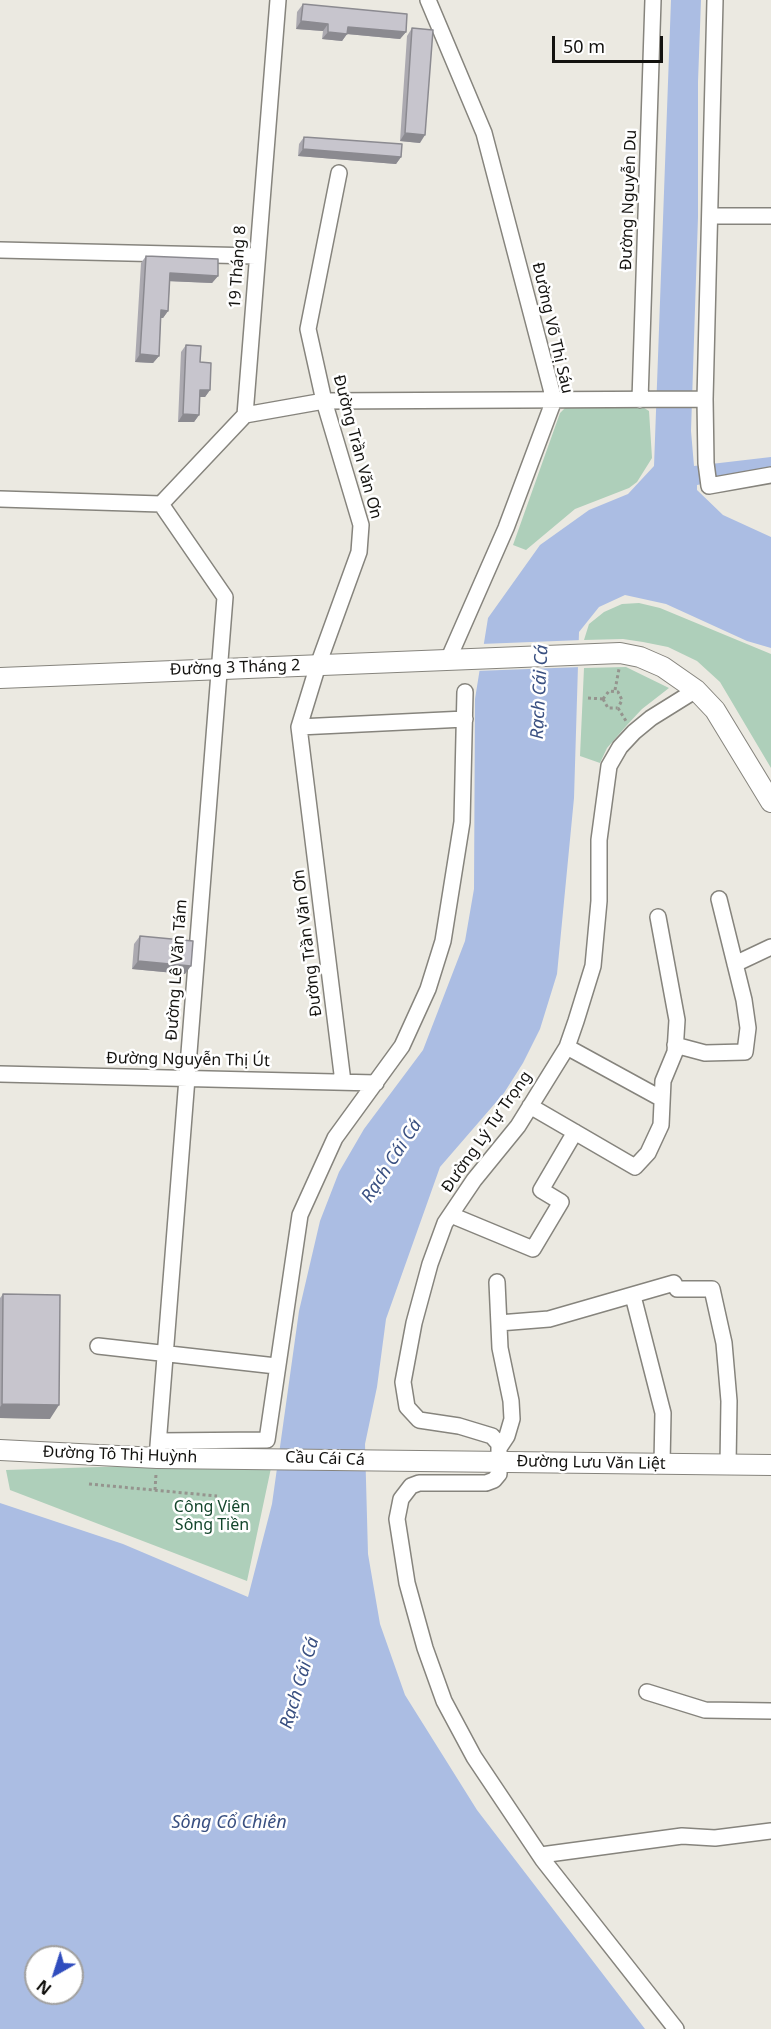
<!DOCTYPE html>
<html>
<head>
<meta charset="utf-8">
<style>
	body { margin:0 }
	#map { position:relative; width:771px; height:2029px; overflow:hidden; background:#ebe9e1; font-family:"Noto Sans",sans-serif }
	canvas { display:block }
	.north { position:absolute; left:24px; top:1945px; width:60px; height:60px; box-sizing:border-box; background:#fff; border:2px solid #a1a09f; border-radius:50%; rotate:219deg; font-size:16px; font-weight:700; line-height:24px; text-align:center; color:#13120f }
	.north::after { content:''; display:block; margin:auto; width:21px; height:27px; background:#304dbe; clip-path:polygon(50% 0,100% 100%,50% 72%,0 100%) }
	.scale { position:absolute; left:552px; top:36px; width:111px; height:27px; box-sizing:border-box; border:3px solid #13120f; border-top:0; padding-left:8px; font-size:18px; line-height:21px; white-space:nowrap; color:#13120f; -webkit-text-stroke:4px #fff; paint-order:stroke }
</style>
</head>
<body>
<div id="map">
<canvas width="771" height="2029"></canvas>
<div class="north">N</div>
<div class="scale">50 m</div>
</div>
<script>
const ctx = document.querySelector('canvas').getContext('2d');
ctx.lineJoin = 'round';
function fillPath(path, color) {
  ctx.fillStyle = color;
  ctx.fill(path, 'evenodd');
}
function shape(rows) {
  const path = new Path2D();
  for (const r of rows) {
    path.moveTo(r[0], r[1]);
    for (let i = 2; i < r.length; i += 2) path.lineTo(r[i], r[i + 1]);
  }
  return path;
}
function stroke(path, color, width, dash) {
  ctx.strokeStyle = color;
  ctx.lineWidth = width;
  ctx.lineCap = dash ? 'butt' : 'round';
  ctx.setLineDash(dash || []);
  ctx.stroke(path);
}
function label(font, color, halo, rows, align = 'center') {
  ctx.font = font + ' "Noto Sans",sans-serif';
  ctx.lineWidth = 5;
  ctx.setLineDash([]);
  ctx.textBaseline = 'middle';
  ctx.strokeStyle = halo;
  ctx.fillStyle = color;
  for (const [text, x, y, turn = 0] of rows) {
    ctx.save();
    ctx.translate(x, y);
    ctx.rotate((+turn || 0) * Math.PI / 180);
    ctx.textAlign = isNaN(turn) ? turn : align;
    if (halo) ctx.strokeText(text, 0, 0);
    ctx.fillText(text, 0, 0);
    ctx.restore();
  }
}
const green = shape([
	[641,406,649,411,652,458,637,482,629,488,575,509,526,550,513,545,560,413,565,408],
	[639,603,660,608,771,654,771,768,720,682,697,661,668,647,643,642,623,639,584,640,589,624,604,612,622,604],
	[626,667,669,688,642,709,627,725,607,748,600,763,580,756,584,668],
	[130,1466,271,1468,247,1581,10,1490,6,1470]
]);
const water = shape([
	[671,0,701,0,698,82,698,217,691,431,694,466,771,457,771,471,697,485,697,490,723,515,771,537,771,648,747,641,666,604,625,595,599,607,579,632,574,798,557,974,540,1029,523,1063,504,1093,440,1167,386,1319,377,1387,365,1444,368,1554,380,1624,405,1695,477,1810,645,2029,0,2029,0,1503,123,1544,248,1597,272,1504,299,1311,320,1221,339,1172,364,1129,423,1050,465,941,474,889,475,699,488,618,540,545,589,510,628,494,654,466],
	[36,1957,72,1957,72,1993,36,1993]
]);
const pier = shape([
	[582,640,581,667,476,671,481,644]
]);
const path = shape([
	[615,690,619,669],
	[588,698,603,699],
	[603,699,609,691,618,692,622,700,618,708],
	[603,699,608,708,617,708],
	[618,708,626,721],
	[89,1484,217,1496],
	[155,1490,156,1474]
]);
const minor = shape([
	[428,0,484,133,554,400,506,528,448,660],
	[715,0,705,399,706,463,709,486,771,475],
	[339,173,308,329,324,401,361,525,359,552,318,665,299,727,343,1082],
	[710,216,771,216],
	[0,250,256,256],
	[640,400,653,0],
	[245,415,324,401,705,399],
	[0,499,161,504],
	[161,504,245,415,278,0],
	[299,727,465,719],
	[735,964,771,947],
	[675,1045,705,1053,745,1052,748,1028,744,1000,719,899],
	[567,1047,662,1099],
	[0,1074,376,1083],
	[530,1106,635,1167,648,1153,661,1125,663,1081,675,1052,677,1020,658,917],
	[451,1215,533,1249,561,1202,541,1190,575,1132],
	[497,1282,500,1348,511,1401,512,1419,507,1436,499,1448],
	[633,1296,663,1413,662,1464],
	[499,1323,549,1319,674,1283,677,1289,712,1289,724,1343,729,1401,728,1465],
	[98,1346,276,1366],
	[159,1441,267,1440,300,1215,335,1138,402,1046,428,989,443,941,462,822,465,692],
	[157,1458,225,597,161,504],
	[647,1692,705,1710,771,1711],
	[541,1855,682,1836,715,1838,771,1831],
	[676,2029,543,1860,474,1757,444,1701,425,1648,407,1583,397,1519,401,1499,411,1486,419,1483,486,1483,494,1480,499,1474,499,1444,492,1436,459,1426,419,1420,407,1407,403,1382,414,1323,430,1264,445,1223,474,1180,518,1126,567,1047,576,1021,593,966,599,901,599,840,609,766,620,747,634,732,651,718,696,690]
]);
const major = shape([
	[0,678,620,653,640,657,663,667,696,690,715,710,771,802],
	[0,1450,157,1458,771,1465]
]);
const wall = shape([
	[303,4,406,32,400,39,347,34,342,41,322,39,323,31,296,29,297,12],
	[412,28,420,143,400,141,407,36],
	[304,137,401,157,396,164,298,156,299,144],
	[146,256,218,276,212,283,170,281,168,311,163,318,161,318,159,356,153,363,135,362,141,263],
	[186,345,200,362,210,390,205,397,199,397,199,415,194,422,178,422,181,352],
	[140,936,185,974,132,969,134,944],
	[3,1294,50,1419,0,1418,0,1298]
]);
const shadedWall = shape([
	[301,21,328,24,323,31,296,29],
	[348,27,406,32,400,39,347,34,342,41,322,39,328,32],
	[405,133,425,135,420,143,400,141],
	[303,149,401,157,396,164,298,156],
	[170,273,218,276,212,283,165,281],
	[161,310,168,311,163,318,156,318],
	[140,354,159,356,153,363,135,362],
	[200,390,210,390,205,397,194,397],
	[183,414,199,415,194,422,178,422],
	[138,961,191,966,185,974,132,969],
	[2,1404,59,1405,50,1419,0,1418,0,1407]
]);
const building = shape([
	[303,4,407,14,406,32,348,27,347,34,328,32,328,24,301,21,303,4],
	[412,28,433,30,425,135,405,133,412,28],
	[304,137,402,144,401,157,303,149,304,137],
	[146,256,218,259,218,276,170,273,168,311,161,310,159,356,140,354,146,256],
	[186,345,201,346,200,362,211,363,210,390,200,390,199,415,183,414,186,345],
	[140,936,193,941,191,966,138,961,140,936],
	[3,1294,60,1295,59,1405,2,1404,3,1294]
]);
const streetNames = [
	["Đường Nguyễn Du",629,200,-88],
	["19 Tháng 8",238,267,-86],
	["Đường Võ Thị Sáu",552,328,77],
	["Đường Trần Văn Ơn",357,447,75],
	["Đường 3 Tháng 2",235,668,-2],
	["Đường Trần Văn Ơn",308,943,-97],
	["Đường Lê Văn Tám",177,970,-86],
	["Đường Nguyễn Thị Út",188,1060,1],
	["Đường Lý Tự Trọng",487,1132,-55],
	["Đường Tô Thị Huỳnh",120,1455,2],
	["Cầu Cái Cá",325,1459,2],
	["Đường Lưu Văn Liệt",591,1463,1]
];
const parkNames = [
	["Công Viên",212,1507],
	["Sông Tiền",212,1525]
];
const waterNames = [
	["Rạch Cái Cá",540,692,-87],
	["Rạch Cái Cá",392,1161,-57],
	["Rạch Cái Cá",300,1683,-73],
	["Sông Cổ Chiên",229,1823]
];
fillPath(green, '#aecfba');
fillPath(water, '#abbde3');
fillPath(pier, '#ebe9e1');
stroke(minor, '#86847d', 18);
stroke(major, '#86847d', 22);
stroke(path, '#95948e', 3, [3, 3]);
stroke(minor, '#fff', 15);
stroke(major, '#fff', 20);
fillPath(wall, '#aba9b0');
fillPath(shadedWall, '#8b8a90');
fillPath(building, '#c7c5cd');
stroke(building, '#8b8a90', 1.5);
label('16px', '#13120f', '#fff', streetNames);
label('16px', '#14462c', '#fff', parkNames);
label('italic 18px', '#3a5081', '#fff', waterNames);
</script>
</body>
</html>
